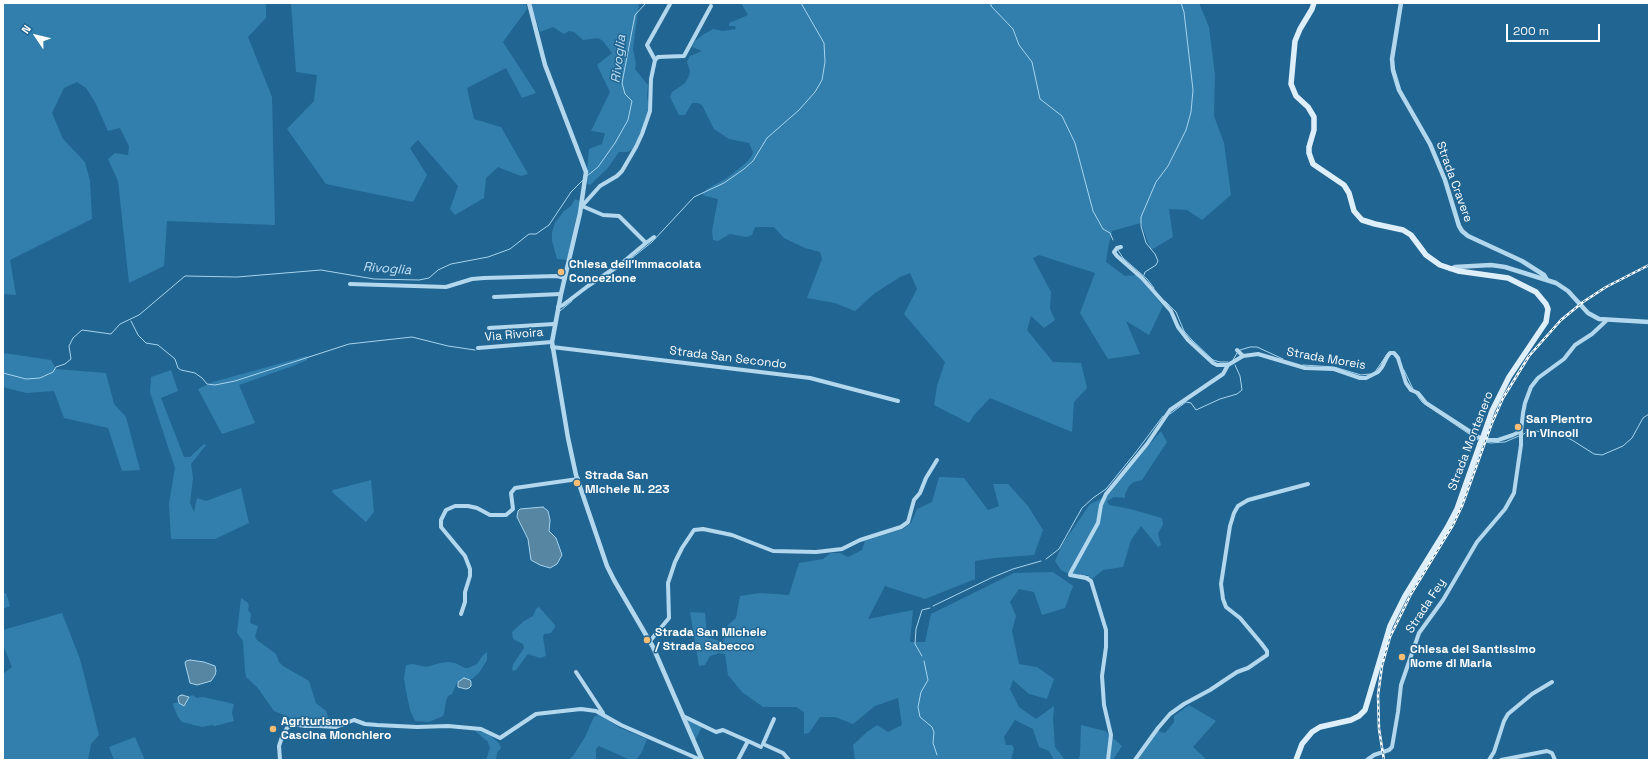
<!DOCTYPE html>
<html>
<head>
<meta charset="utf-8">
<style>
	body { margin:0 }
	#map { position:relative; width:1652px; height:763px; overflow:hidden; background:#216592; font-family:"Space Grotesk",sans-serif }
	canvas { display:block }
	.frame { position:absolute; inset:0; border:4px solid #fff; pointer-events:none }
	.north { position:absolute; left:16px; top:16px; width:40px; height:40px; -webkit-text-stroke:3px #216592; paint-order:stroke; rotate:305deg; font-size:11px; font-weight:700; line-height:16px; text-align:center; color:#fff }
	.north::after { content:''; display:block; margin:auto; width:14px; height:18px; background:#fff; clip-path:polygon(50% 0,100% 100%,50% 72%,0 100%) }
	.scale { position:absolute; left:1506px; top:24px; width:94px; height:18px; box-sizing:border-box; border:2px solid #fff; border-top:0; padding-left:5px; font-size:12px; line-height:14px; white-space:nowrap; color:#fff; -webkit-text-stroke:3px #216592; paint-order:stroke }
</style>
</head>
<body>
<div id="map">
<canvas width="1652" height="763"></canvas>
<div class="frame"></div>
<div class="north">N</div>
<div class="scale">200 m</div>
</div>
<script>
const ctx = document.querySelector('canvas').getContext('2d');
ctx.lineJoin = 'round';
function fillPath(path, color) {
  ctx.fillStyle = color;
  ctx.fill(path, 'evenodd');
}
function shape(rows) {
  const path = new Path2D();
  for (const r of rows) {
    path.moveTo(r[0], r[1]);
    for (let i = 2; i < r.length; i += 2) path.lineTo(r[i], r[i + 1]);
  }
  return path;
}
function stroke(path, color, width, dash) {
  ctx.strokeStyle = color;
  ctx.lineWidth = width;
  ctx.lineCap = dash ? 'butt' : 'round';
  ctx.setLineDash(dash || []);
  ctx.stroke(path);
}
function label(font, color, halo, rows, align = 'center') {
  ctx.font = font + ' "Space Grotesk",sans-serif';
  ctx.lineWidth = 3;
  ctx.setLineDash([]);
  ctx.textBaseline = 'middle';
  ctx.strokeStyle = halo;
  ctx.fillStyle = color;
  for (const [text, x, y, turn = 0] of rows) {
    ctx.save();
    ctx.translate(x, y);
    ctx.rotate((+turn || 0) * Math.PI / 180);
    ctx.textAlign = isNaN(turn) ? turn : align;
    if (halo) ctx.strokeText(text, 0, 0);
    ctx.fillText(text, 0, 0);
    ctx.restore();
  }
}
const green = shape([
	[3,3,266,3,266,18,248,37,272,97,275,225,167,221,164,266,129,283,118,181,108,159,115,153,128,155,129,146,120,128,108,131,95,102,86,88,77,82,64,88,52,113,63,139,85,162,90,181,92,219,10,260,16,295,3,294],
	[291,3,526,3,527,9,503,42,536,93,522,98,506,68,467,88,474,119,501,127,528,174,521,176,498,167,486,178,484,198,455,215,450,209,458,186,418,140,410,148,427,175,413,202,326,184,287,129,314,101,317,75,296,72],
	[531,3,639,3,633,49,636,64,635,69,648,85,647,97,649,107,640,135,633,149,627,152,619,152,607,169,590,185,586,183,589,149,602,144,605,133,591,131,610,92,597,65,612,53,603,41,598,38,583,40,574,32,569,31,564,34,553,27,540,32],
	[741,3,1199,3,1209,27,1215,75,1214,116,1224,143,1231,195,1202,220,1187,210,1169,209,1173,237,1151,250,1141,223,1112,231,1108,248,1106,262,1125,276,1137,275,1163,306,1149,335,1126,321,1140,354,1108,359,1080,313,1095,273,1039,255,1033,258,1051,292,1050,309,1055,320,1044,328,1031,316,1027,330,1053,362,1081,363,1087,388,1074,402,1072,432,990,398,975,414,969,423,934,405,937,386,945,362,904,314,917,289,910,273,900,277,875,293,855,311,835,303,807,298,822,259,820,252,805,248,784,238,774,227,755,227,752,235,746,237,730,234,718,241,713,240,712,231,718,199,705,196,702,194,707,189,727,178,746,163,751,157,753,152,749,143,729,139,714,129,702,105,698,103,692,103,685,115,679,115,670,97,672,92,685,83,688,78,690,72,687,62,690,56,702,51,692,47,695,41,704,34,713,29,723,31,736,29,735,26,729,26,729,23,748,15],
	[575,199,580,201,567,260,557,259,552,241,552,232,555,223,564,211,571,206],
	[3,353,51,360,56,369,106,373,114,404,126,417,140,470,122,471,108,428,64,418,54,391,26,393,3,387],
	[307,356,307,360,293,366,239,385,255,423,222,434,198,389,213,382],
	[171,370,178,391,161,398,184,457,190,457,204,444,206,445,191,464,193,478,190,503,194,512,197,498,206,501,241,488,249,523,215,539,171,539,169,503,175,468,150,392,151,377],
	[1161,431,1167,442,1142,480,1134,482,1129,486,1125,494,1125,498,1114,497,1107,501,1109,505,1130,509,1162,518,1163,524,1158,534,1161,545,1158,547,1141,526,1131,540,1123,567,1103,570,1092,579,1088,575,1069,574,1061,570,1055,561,1062,545,1090,504,1105,497],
	[939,477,964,478,988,510,999,506,993,484,1008,484,1028,506,1043,530,1034,555,994,558,975,561,975,579,925,599,885,586,868,619,913,610,910,642,925,642,931,614,1014,573,1053,572,1073,586,1065,608,1042,615,1034,592,1019,589,1010,602,1016,616,1012,631,1019,664,1037,667,1054,679,1047,699,1029,694,1013,680,1010,689,1019,707,1036,719,1054,706,1053,719,1055,747,1065,760,1054,760,1049,751,1039,747,1033,729,1015,720,1004,737,1006,745,1012,745,1014,748,1011,760,855,760,853,745,867,732,877,725,888,732,902,725,898,698,875,706,853,724,835,717,820,717,809,733,804,734,804,712,796,707,763,707,742,692,728,675,725,654,719,653,710,656,705,665,699,666,690,612,705,613,707,637,723,642,728,625,736,618,740,596,760,593,789,595,799,563,823,559,831,553,840,553,848,557,862,550,865,541,903,529,911,523,917,509,932,502],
	[371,480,374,512,366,522,332,492,333,490],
	[3,593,6,593,10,606,3,609],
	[241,598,247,602,249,606,248,610,251,614,250,623,258,626,255,637,257,640,276,654,279,662,283,666,309,681,316,703,326,711,331,726,295,723,291,718,274,711,257,687,246,677,245,671,243,641,237,633],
	[539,607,555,625,555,627,551,633,544,634,543,637,546,656,540,658,528,654,516,670,513,671,512,668,514,663,524,648,523,644,513,639,512,632,524,621,533,616,536,609],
	[62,613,80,659,99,735,91,744,88,760,3,760,3,674,12,667,3,645,3,630],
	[487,652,487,660,479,673,472,679,457,682,452,694,448,696,446,701,444,713,443,716,429,722,415,721,410,710,406,691,404,678,406,665,413,664,426,667,440,663,448,662,455,663,465,668,469,668,477,664,483,655],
	[192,695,197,698,203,697,234,704,232,713,234,721,215,726,212,725,202,727,182,722,178,717,173,705,174,703,179,703],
	[1189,705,1216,721,1193,747,1207,760,1138,760,1158,731,1165,733,1174,722,1174,716],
	[598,715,602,716,620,728,647,739,642,752,636,760,628,759,599,746,596,749,596,760,568,760,573,756,585,737,594,717],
	[687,720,702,727,695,740],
	[1081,725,1105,731,1122,746,1113,760,1078,760,1080,755],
	[474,730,487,733,499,743,501,748,497,753,496,760,486,760,490,748,488,742],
	[135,737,145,760,114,760,109,747]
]);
const water = shape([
	[543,507,548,511,550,520,549,531,556,538,562,555,557,564,550,568,540,565,531,560,528,539,517,517,518,511,520,509,543,507],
	[190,660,204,662,215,666,216,671,215,675,211,681,197,685,190,683,185,663,186,661,190,660],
	[464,678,470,680,471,682,471,686,469,688,466,689,458,687,458,682,464,678],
	[182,695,189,697,184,706,179,703,178,698,179,696,182,695]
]);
const stream = shape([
	[991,3,991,6,1013,29,1019,45,1032,62,1040,99,1062,116,1075,143,1093,211,1103,229,1110,233,1113,240],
	[587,176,598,167,615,143,628,120,632,101,625,94,622,83,635,15,646,3],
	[1118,250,1123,258,1147,279,1154,288],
	[627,262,652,242,694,197,724,183,744,169,753,161,767,138,799,110,815,92,822,80,825,62,824,43,801,3],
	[1144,275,1145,272,1156,265,1158,261,1155,254,1146,243,1141,226,1141,217,1156,182,1168,166,1186,130,1191,112,1193,90,1184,12,1181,3],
	[594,284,620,267],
	[1165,301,1176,312,1184,331,1192,340,1213,360,1220,362,1228,362],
	[560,311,572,301],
	[131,321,138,335,146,343,158,345,175,359,178,368,181,370,195,373,202,378,207,384,215,385,235,381,349,344,412,337,448,346,475,350],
	[1240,350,1250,347,1257,347,1283,359],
	[1396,353,1400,358],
	[1233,360,1237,353],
	[1303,365,1334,367,1361,375,1370,374],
	[1404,370,1413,389],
	[1375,372,1388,353],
	[3,373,26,379,40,378,53,372,56,367,65,364,71,359,69,346,73,338,82,330,111,334,120,324,139,315,185,276,237,277,321,270,374,279,419,280,429,278,438,270,451,264,488,257,510,249,529,234,536,234,549,225,571,192,583,180],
	[1416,394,1422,402,1478,440],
	[1170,414,1186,402,1191,403,1196,410,1220,399,1237,394,1242,390,1240,376,1235,365],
	[1522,435,1527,432,1535,431,1559,434,1572,440,1594,454,1602,455,1623,446,1632,438,1643,418,1649,414],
	[1483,441,1490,443,1505,442,1519,436],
	[1046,559,1059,549,1082,508,1093,498,1106,489,1136,452,1163,416],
	[1080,575,1089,577],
	[933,606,991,578,1013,569,1041,561],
	[922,656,915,644,916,629,922,610,930,608],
	[924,661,928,680,921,692,918,707,920,717,932,727,934,732,933,743,937,755]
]);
const minor = shape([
	[655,60,647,45,670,4],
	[646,243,654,237],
	[1121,247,1117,248,1114,252,1117,256,1142,278,1171,311,1178,327,1188,340,1213,363,1217,365,1228,365,1243,356,1258,354,1305,368,1334,369,1360,378,1366,378,1378,372,1382,367,1387,357,1390,353,1394,353,1398,358,1406,383,1411,390,1418,393,1426,403,1480,438,1489,440,1498,440,1513,435,1521,431],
	[350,284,446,287,472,279,484,278,557,276,565,278],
	[494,297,561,294],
	[558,307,563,305,588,286,622,263,646,243,619,216,603,215,582,206,600,186,617,176,622,171,636,147,642,134,650,111,651,79,655,60,658,57,684,56,711,6],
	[489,328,554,324],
	[552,347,810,378,898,401],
	[478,348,552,342],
	[1237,350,1243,356],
	[461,614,465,602,465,592,470,576,470,569,465,556,441,527,441,520,446,510,455,506,468,506,477,508,490,515,506,515,513,509,511,493,515,488,578,479],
	[650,641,669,618,668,583,675,562,682,548,694,530,703,529,732,535,773,551,816,552,842,549,860,540,901,527,908,522,914,500,920,493,926,478,937,460],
	[576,672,603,713],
	[683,716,716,732,723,730,748,741,738,760],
	[774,719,763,744,783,753,789,760],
	[748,741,761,747],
	[280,760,279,746,282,737,287,728,293,724,305,726,319,726,336,727,354,720,365,724,377,725,417,727,448,726,481,729,500,738,536,714,581,709,596,711,621,725,701,760],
	[1108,760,1111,735,1104,705,1102,676,1106,647,1106,630,1091,581,1086,578,1070,575,1071,572,1098,523,1101,505,1106,494,1147,444,1170,410,1223,374,1228,365],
	[1135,760,1158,728,1170,714,1184,704,1210,690,1237,672,1248,668,1267,655,1267,651,1261,643,1240,618,1226,607,1223,599,1221,584,1230,526,1234,513,1238,506,1248,500,1308,484],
	[1367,760,1374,755,1389,750,1392,747,1398,712,1401,685,1419,633,1443,600,1477,542,1505,509,1514,493,1521,445,1521,431,1523,413,1525,403,1531,387,1538,378,1564,359,1575,345,1592,334,1606,321],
	[1489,760,1494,752,1504,721,1508,714,1532,694,1552,682],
	[1501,760,1547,751,1552,753,1555,760]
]);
const tertiary = shape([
	[529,3,545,65,586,172,580,213,561,294,552,342,568,438,576,475,607,566,614,580,653,647,702,760],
	[1401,3,1392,59,1393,70,1399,90,1430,144,1445,180,1459,226,1462,231,1468,236,1522,261,1544,275,1547,280],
	[1450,269,1455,267,1491,265,1505,267,1556,283,1568,291,1588,313,1599,319,1649,322]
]);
const secondary = shape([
	[1314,3,1312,9,1300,29,1295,41,1291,84,1296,96,1308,107,1314,117,1314,130,1309,147,1309,153,1313,164,1344,185,1349,193,1354,211,1362,220,1375,224,1403,230,1411,235,1426,255,1440,265,1458,271,1508,278,1536,292,1546,304,1548,309,1546,322,1509,377,1492,411,1483,437],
	[1296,760,1302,744,1312,732,1320,727,1351,720,1359,716,1365,710,1390,626,1405,596,1447,528,1457,509,1480,444]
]);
const rail = shape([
	[1384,760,1379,729,1378,695,1382,666,1390,637,1411,594,1453,525,1462,506,1492,423,1503,398,1529,356,1561,320,1583,302,1606,287,1649,265]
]);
const secondaryBridge = shape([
	[1480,444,1483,437]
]);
const markers = [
	[561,272,4,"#fabd75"],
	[1518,427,4,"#fabd75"],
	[577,483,4,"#fabd75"],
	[647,640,4,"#fabd75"],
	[1402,657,4,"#fabd75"],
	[273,729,4,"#fabd75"]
];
const streetNames = [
	["Strada Cravere",1454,182,70],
	["Via Rivoira",514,335,-5],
	["Strada San Secondo",728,358,7],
	["Strada Moreis",1326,359,10],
	["Strada Montenero",1471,441,-69],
	["Strada Fey",1426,606,-57]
];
const poiNames = [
	["Chiesa dell′Immacolata",569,265],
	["Concezione",569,279],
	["San Pientro",1526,420],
	["in Vincoli",1526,434],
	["Strada San",585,476],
	["Michele N. 223",585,490],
	["Strada San Michele",655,633],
	["/ Strada Sabecco",655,647],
	["Chiesa del Santissimo",1410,650],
	["Nome di Maria",1410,664],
	["Agriturismo",281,722],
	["Cascina Monchiero",281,736]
];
const waterNames = [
	["Rivoglia",619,59,-83],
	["Rivoglia",387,269,4]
];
fillPath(green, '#327fad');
fillPath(water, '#5786a3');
stroke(water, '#a7d4ee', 1);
stroke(stream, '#a7d4ee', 1);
stroke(minor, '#b3d7ed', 4);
stroke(tertiary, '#b3d7ed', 4.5);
stroke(secondary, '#dfeffa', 5.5);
stroke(rail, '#fff', 2.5);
stroke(rail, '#216592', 1, [3]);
stroke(secondaryBridge, '#dfeffa', 5.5);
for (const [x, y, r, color] of markers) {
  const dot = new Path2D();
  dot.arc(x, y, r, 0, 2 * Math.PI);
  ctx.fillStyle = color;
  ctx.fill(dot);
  stroke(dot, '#216592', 1.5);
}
label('12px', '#fff', '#216592', streetNames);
label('bold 12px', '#fff', '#216592', poiNames, 'left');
label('italic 13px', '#bfe0f4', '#216592', waterNames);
</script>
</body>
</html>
